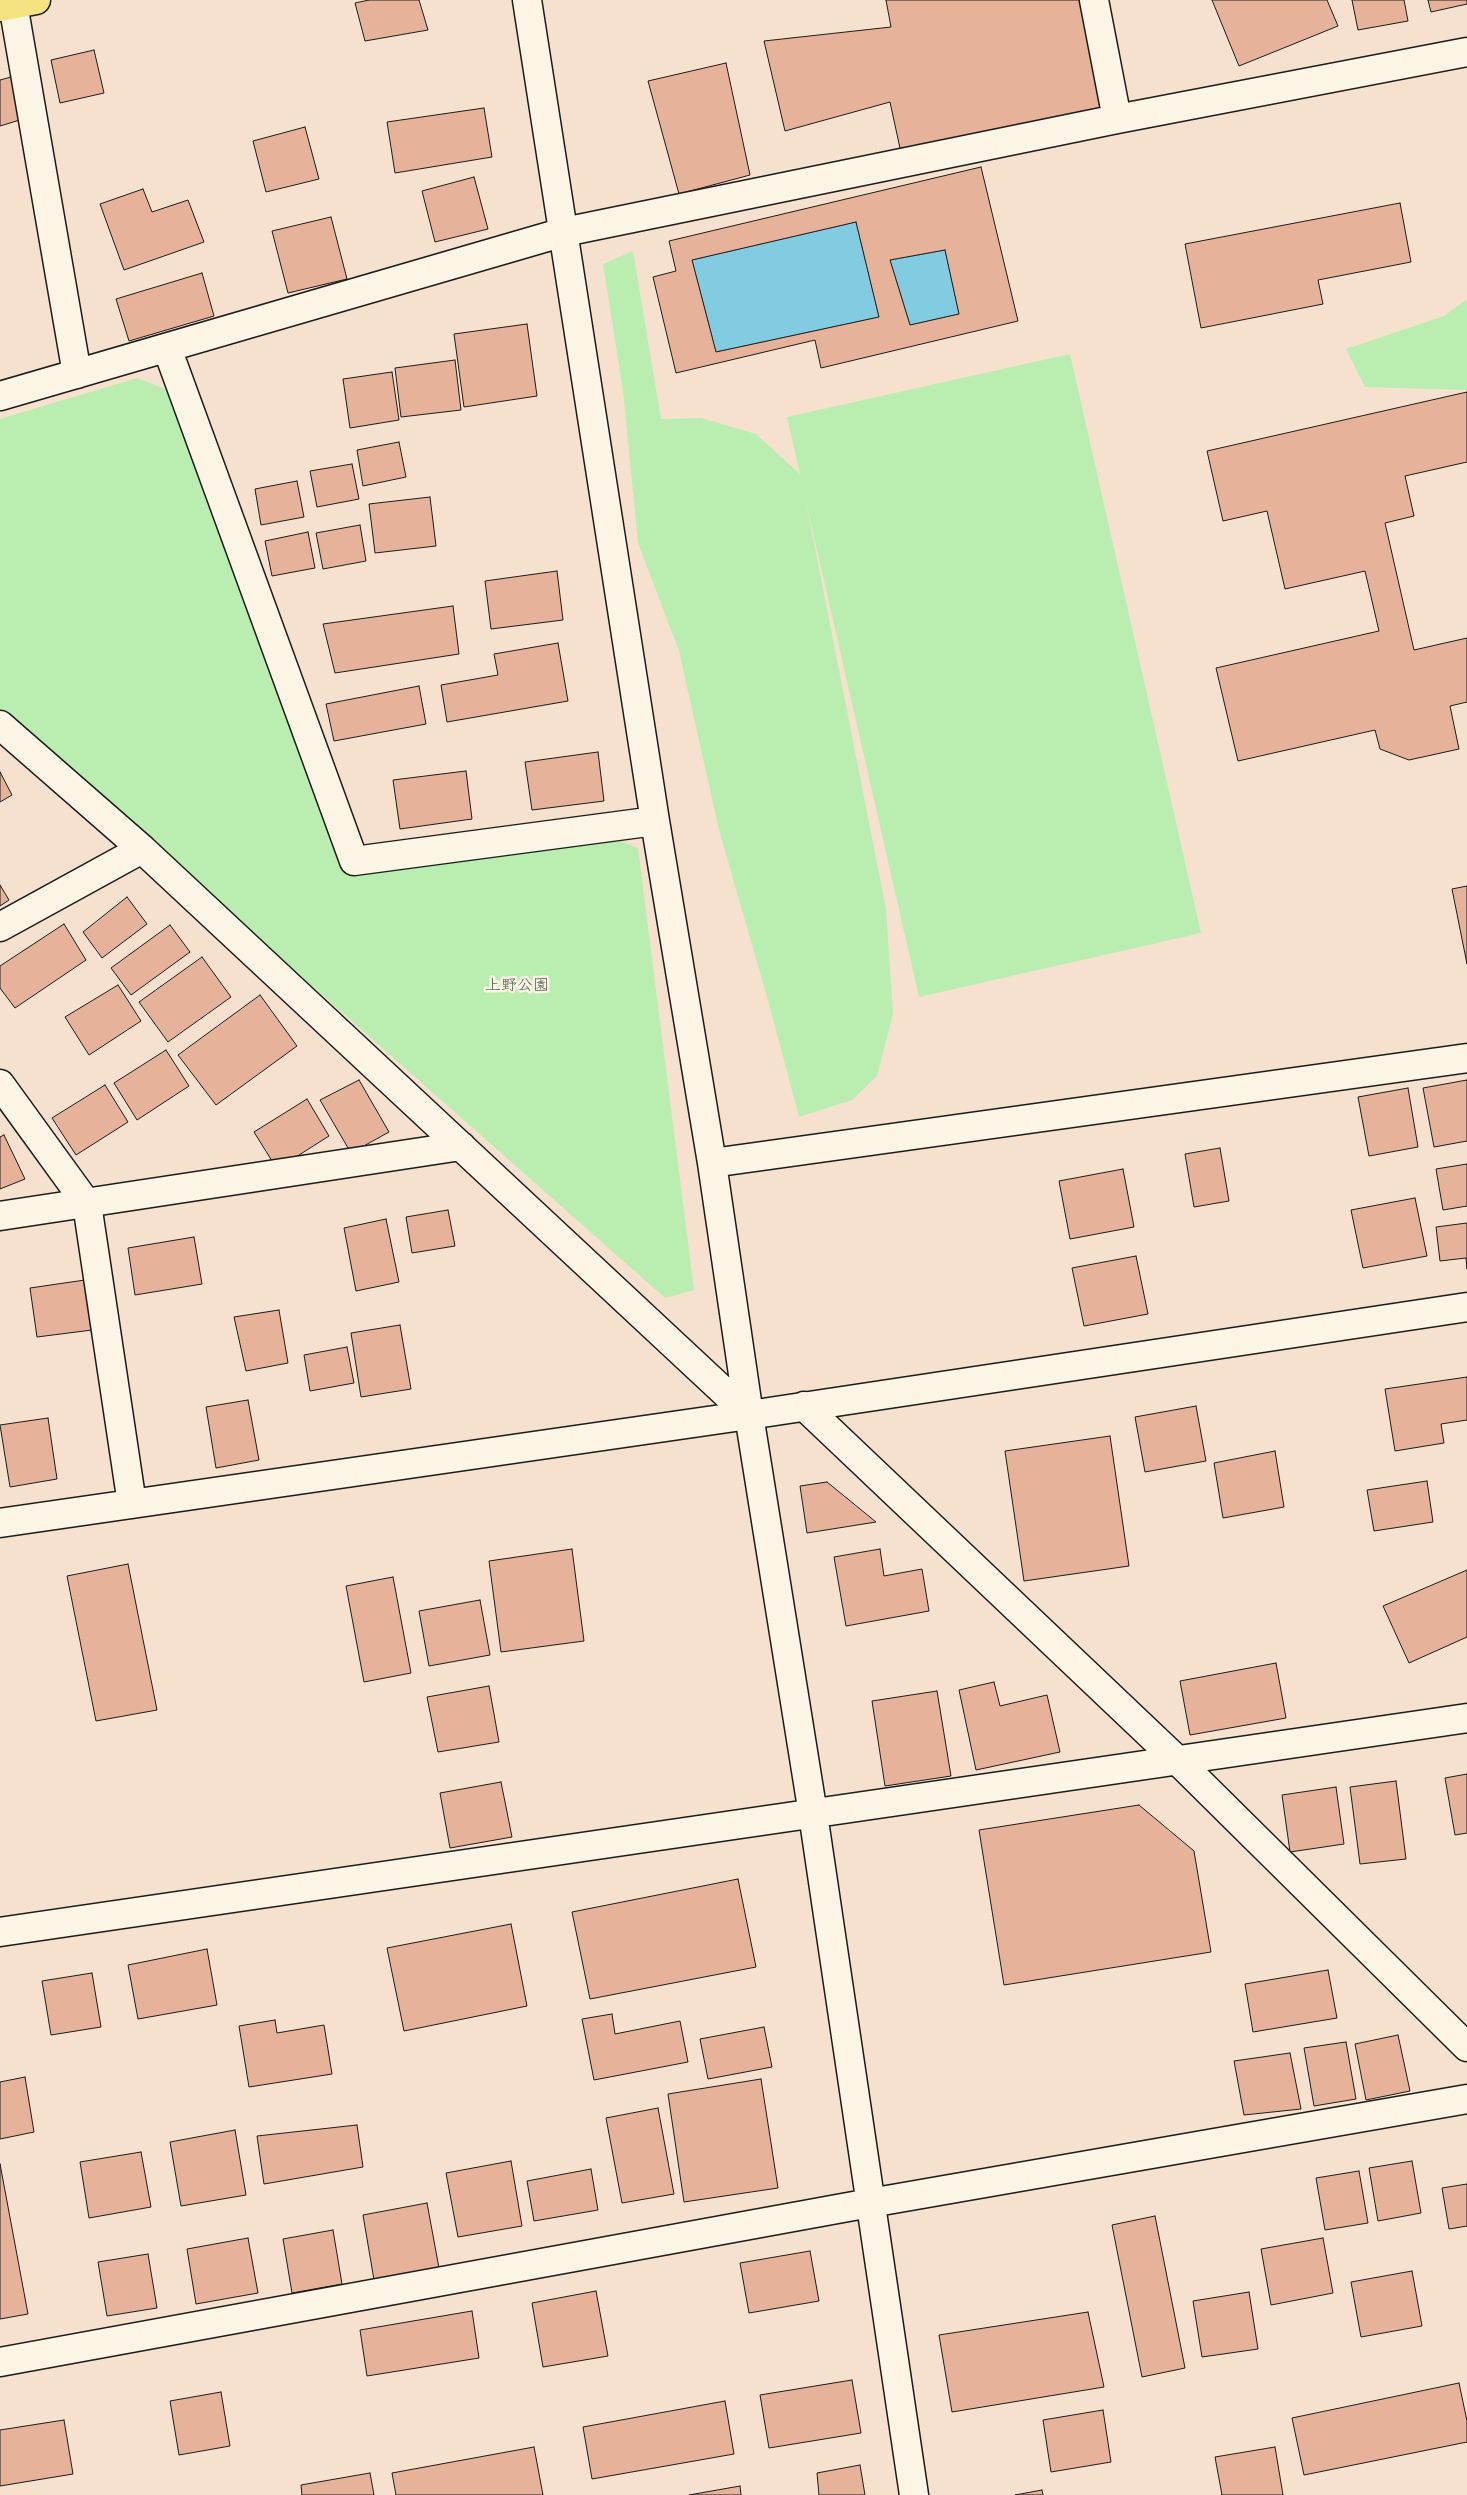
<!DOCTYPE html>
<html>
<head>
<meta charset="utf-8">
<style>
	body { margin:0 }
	canvas { display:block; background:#f5e1ce }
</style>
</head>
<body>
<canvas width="1467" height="2495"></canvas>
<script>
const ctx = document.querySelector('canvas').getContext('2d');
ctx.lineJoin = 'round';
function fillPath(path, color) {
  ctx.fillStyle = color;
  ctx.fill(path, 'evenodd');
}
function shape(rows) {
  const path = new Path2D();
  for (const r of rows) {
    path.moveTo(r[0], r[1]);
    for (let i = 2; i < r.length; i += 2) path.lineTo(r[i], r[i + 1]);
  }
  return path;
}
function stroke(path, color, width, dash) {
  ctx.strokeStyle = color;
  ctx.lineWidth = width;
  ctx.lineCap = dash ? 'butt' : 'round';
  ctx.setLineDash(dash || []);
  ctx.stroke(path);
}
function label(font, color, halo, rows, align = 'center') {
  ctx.font = font + ' Mali,"Klee One",sans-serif';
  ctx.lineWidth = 5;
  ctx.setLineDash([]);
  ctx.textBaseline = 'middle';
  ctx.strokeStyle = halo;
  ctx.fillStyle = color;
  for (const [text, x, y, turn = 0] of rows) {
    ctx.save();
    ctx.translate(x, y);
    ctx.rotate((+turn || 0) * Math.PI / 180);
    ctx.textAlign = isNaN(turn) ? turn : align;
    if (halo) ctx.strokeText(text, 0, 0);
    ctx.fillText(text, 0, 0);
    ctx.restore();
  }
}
const green = shape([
	[633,251,661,419,701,418,756,434,800,474,787,417,1070,354,1201,933,919,997,806,502,886,909,893,1014,877,1076,852,1100,799,1117,769,1004,719,830,679,651,638,543,623,391,603,264],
	[1467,299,1467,390,1365,387,1346,349,1444,316],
	[137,378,168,390,340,851,604,835,638,848,694,1290,665,1298,0,710,0,419]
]);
const water = shape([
	[856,222,879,317,716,352,692,260,856,222],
	[945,250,959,314,910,325,890,260,945,250]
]);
const building = shape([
	[369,0,419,0,428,30,365,41,355,3,369,0],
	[886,0,1082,0,1115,107,903,162,890,102,785,131,764,41,891,27,886,0],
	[1212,0,1327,0,1338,26,1239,66,1212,0],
	[1352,0,1404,0,1408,21,1358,30,1352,0],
	[1428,0,1467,0,1467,4,1431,12,1428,0],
	[94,50,104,93,60,103,51,60,94,50],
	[726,63,750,175,679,194,648,81,726,63],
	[11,77,23,119,0,126,0,80,11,77],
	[484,108,492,157,395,173,387,122,484,108],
	[305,127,319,179,266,192,253,141,305,127],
	[981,167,1018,321,821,368,815,340,676,373,653,277,676,271,669,241,981,167],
	[856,222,879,317,716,352,692,260,856,222],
	[945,250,959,314,910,325,890,260,945,250],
	[474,177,488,229,435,242,422,191,474,177],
	[143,189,152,212,188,200,204,242,124,270,100,204,143,189],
	[1400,203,1411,262,1318,280,1323,304,1201,328,1185,244,1400,203],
	[331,217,347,279,288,293,272,231,331,217],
	[202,273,214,316,129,341,116,299,202,273],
	[527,324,537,396,464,407,454,334,527,324],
	[455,360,461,410,401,417,395,368,455,360],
	[392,372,399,420,350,428,343,379,392,372],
	[1467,392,1467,462,1405,476,1414,516,1385,523,1414,650,1467,638,1467,702,1450,706,1459,749,1409,760,1380,749,1375,730,1238,761,1216,668,1379,631,1365,571,1285,589,1267,511,1223,521,1207,451,1467,392],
	[399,442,406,477,363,486,357,450,399,442],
	[352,464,359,499,317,507,310,471,352,464],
	[297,481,304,517,261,525,255,489,297,481],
	[430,497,436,546,375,553,369,504,430,497],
	[360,525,366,561,323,569,316,533,360,525],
	[308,532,315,568,272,576,265,541,308,532],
	[557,571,563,620,491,629,485,581,557,571],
	[453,606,459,654,335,673,323,624,453,606],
	[558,643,568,701,447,722,441,685,498,675,494,654,558,643],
	[419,686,426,724,334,741,326,704,419,686],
	[598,752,604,801,532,810,525,762,598,752],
	[466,771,472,819,400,829,393,780,466,771],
	[0,772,12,795,0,802,0,772],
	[0,885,9,900,0,906,0,885],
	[1467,886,1467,964,1452,889,1467,886],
	[127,897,147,924,102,958,83,932,127,897],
	[64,924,86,960,15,1008,0,988,0,966,64,924],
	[170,925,190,952,131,995,111,968,170,925],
	[202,957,231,997,168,1042,139,1002,202,957],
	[118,985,141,1021,89,1055,65,1017,118,985],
	[260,995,297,1046,216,1105,178,1055,260,995],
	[166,1050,189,1086,137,1120,114,1083,166,1050],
	[359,1080,389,1132,351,1153,320,1100,359,1080],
	[1467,1080,1467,1141,1434,1147,1423,1088,1467,1080],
	[105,1085,128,1122,76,1155,52,1118,105,1085],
	[1408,1088,1418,1147,1369,1156,1358,1097,1408,1088],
	[307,1099,329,1136,277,1169,254,1132,307,1099],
	[4,1135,25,1179,0,1189,0,1137,4,1135],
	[1220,1148,1229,1201,1194,1207,1185,1154,1220,1148],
	[1467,1164,1467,1206,1443,1210,1436,1169,1467,1164],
	[1123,1169,1134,1227,1070,1239,1059,1181,1123,1169],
	[1415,1198,1427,1256,1363,1268,1351,1210,1415,1198],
	[448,1210,455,1246,412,1253,406,1217,448,1210],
	[386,1219,399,1282,356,1291,344,1228,386,1219],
	[1467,1223,1467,1269,1466,1258,1440,1261,1436,1227,1467,1223],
	[194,1237,202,1284,135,1295,128,1248,194,1237],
	[1136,1256,1148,1314,1084,1326,1072,1268,1136,1256],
	[85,1280,92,1330,37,1337,30,1288,85,1280],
	[279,1310,288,1363,246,1371,234,1317,279,1310],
	[400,1325,411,1389,361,1397,351,1333,400,1325],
	[347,1347,354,1383,310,1391,304,1355,347,1347],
	[1467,1377,1467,1420,1441,1424,1444,1443,1395,1451,1385,1389,1467,1377],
	[248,1400,259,1460,216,1468,206,1407,248,1400],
	[1196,1406,1206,1461,1145,1472,1135,1417,1196,1406],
	[48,1418,57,1479,10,1487,0,1425,48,1418],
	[1110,1436,1129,1566,1024,1581,1005,1451,1110,1436],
	[1275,1451,1284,1507,1223,1518,1214,1463,1275,1451],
	[1427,1481,1433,1522,1374,1531,1367,1490,1427,1481],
	[827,1482,876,1522,807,1533,800,1486,827,1482],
	[572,1549,584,1641,501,1652,489,1561,572,1549],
	[880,1549,884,1576,922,1569,929,1611,846,1626,834,1557,880,1549],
	[128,1564,157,1710,96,1721,67,1576,128,1564],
	[1467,1570,1467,1637,1409,1663,1383,1606,1467,1570],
	[393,1577,411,1673,364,1682,346,1586,393,1577],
	[480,1600,490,1655,429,1666,419,1611,480,1600],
	[1276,1663,1286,1718,1190,1735,1180,1681,1276,1663],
	[994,1682,1000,1706,1047,1695,1060,1752,976,1770,959,1690,994,1682],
	[489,1686,499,1742,438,1752,427,1697,489,1686],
	[937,1691,951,1776,885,1786,872,1701,937,1691],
	[1467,1774,1467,1833,1455,1835,1445,1778,1467,1774],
	[1396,1781,1406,1859,1360,1864,1350,1787,1396,1781],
	[501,1782,512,1837,450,1848,440,1793,501,1782],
	[1336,1787,1344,1844,1290,1852,1282,1795,1336,1787],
	[1139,1805,1194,1851,1211,1952,1004,1985,979,1830,1139,1805],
	[738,1879,756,1967,590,1999,572,1912,738,1879],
	[511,1924,527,2006,404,2031,387,1948,511,1924],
	[207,1949,217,2005,138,2019,128,1965,207,1949],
	[1328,1970,1337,2018,1253,2032,1245,1984,1328,1970],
	[92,1973,101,2027,51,2035,42,1981,92,1973],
	[612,2014,615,2034,680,2021,688,2062,594,2080,582,2019,612,2014],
	[275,2020,277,2033,324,2025,332,2074,249,2087,239,2026,275,2020],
	[764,2027,772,2067,708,2079,700,2039,764,2027],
	[1398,2035,1410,2091,1366,2100,1355,2044,1398,2035],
	[1346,2042,1356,2099,1314,2106,1304,2048,1346,2042],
	[1290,2053,1301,2109,1244,2115,1234,2061,1290,2053],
	[25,2077,34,2132,0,2139,0,2082,25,2077],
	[761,2079,778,2188,684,2202,668,2094,761,2079],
	[658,2108,674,2194,622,2203,606,2118,658,2108],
	[357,2125,363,2167,264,2184,257,2136,357,2125],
	[235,2130,246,2195,181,2206,170,2142,235,2130],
	[141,2152,151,2207,89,2218,80,2162,141,2152],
	[511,2161,522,2226,458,2237,446,2173,511,2161],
	[1412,2161,1421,2213,1378,2221,1369,2168,1412,2161],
	[0,2164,28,2314,0,2319,0,2164],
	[591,2169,598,2210,534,2221,527,2181,591,2169],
	[1359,2171,1368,2223,1325,2230,1316,2178,1359,2171],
	[1467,2184,1467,2226,1449,2229,1442,2188,1467,2184],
	[427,2203,439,2268,374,2280,363,2215,427,2203],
	[1155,2216,1185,2368,1142,2377,1112,2225,1155,2216],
	[333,2230,342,2284,292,2293,283,2239,333,2230],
	[248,2238,258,2293,196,2304,187,2249,248,2238],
	[1323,2238,1333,2293,1271,2305,1261,2249,1323,2238],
	[810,2251,819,2301,749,2313,740,2263,810,2251],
	[148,2254,157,2308,107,2316,98,2262,148,2254],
	[1412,2271,1422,2326,1361,2337,1351,2282,1412,2271],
	[596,2291,608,2356,543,2367,532,2303,596,2291],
	[1249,2292,1258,2349,1202,2357,1193,2301,1249,2292],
	[472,2311,479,2358,367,2376,360,2330,472,2311],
	[1088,2312,1104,2387,952,2412,939,2335,1088,2312],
	[852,2380,861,2433,769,2448,760,2395,852,2380],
	[1459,2383,1467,2421,1467,2442,1304,2475,1292,2418,1459,2383],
	[221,2392,230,2446,179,2455,170,2401,221,2392],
	[725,2401,734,2454,592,2479,583,2427,725,2401],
	[1103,2410,1111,2462,1051,2472,1043,2420,1103,2410],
	[64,2420,73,2474,0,2486,0,2430,64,2420],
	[534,2447,543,2495,396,2495,392,2473,534,2447],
	[1275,2447,1283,2495,1222,2495,1215,2457,1275,2447],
	[860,2465,865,2495,819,2495,817,2473,860,2465],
	[370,2473,374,2495,302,2495,301,2485,370,2473],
	[740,2486,741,2495,689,2495,740,2486],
	[1042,2490,1043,2495,1015,2495,1042,2490]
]);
const minor = shape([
	[527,0,655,821,712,1163,749,1415,813,1814,914,2495],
	[1094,0,1117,119],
	[13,4,77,374],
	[167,348,354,861,655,821],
	[0,396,564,232,1117,119,1467,52],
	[0,725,142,849,749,1415],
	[0,927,142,849],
	[0,1084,87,1204,132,1504],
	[712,1163,1467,1058],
	[0,1216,461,1146],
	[804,1406,1177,1760,1467,2047],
	[0,1523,749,1415,1467,1307],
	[0,1932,1467,1718],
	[0,2362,870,2203,1467,2099]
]);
const major = shape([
	[0,7,36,0]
]);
const parkNames = [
	["上野公園",517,985]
];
fillPath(green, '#baeeb0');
fillPath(water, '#82cce2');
stroke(water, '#598693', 1);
fillPath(building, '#e6b299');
stroke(building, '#1c1c1c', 1);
stroke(minor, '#1c1c1c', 31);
stroke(major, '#1c1c1c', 31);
stroke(minor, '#fcf5e5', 28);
stroke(major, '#f5e382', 28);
label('16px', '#4b5b48', '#fcf5e5', parkNames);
</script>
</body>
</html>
